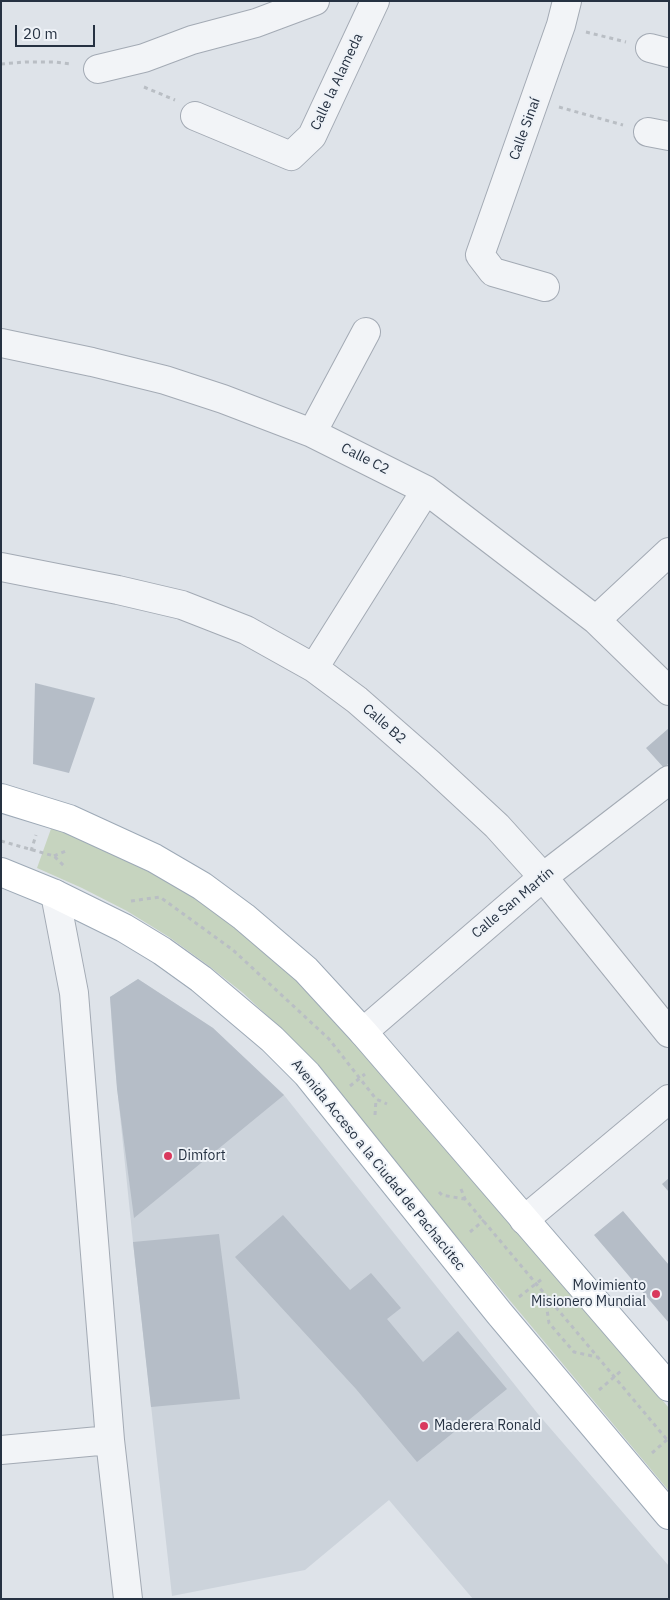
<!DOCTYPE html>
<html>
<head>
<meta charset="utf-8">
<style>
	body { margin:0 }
	#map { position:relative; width:670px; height:1600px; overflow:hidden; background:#dee3e9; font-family:"IBM Plex Sans",sans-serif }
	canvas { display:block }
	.frame { position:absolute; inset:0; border:2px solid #263242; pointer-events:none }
	.scale { position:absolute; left:15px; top:25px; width:80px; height:22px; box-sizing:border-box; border:2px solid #263242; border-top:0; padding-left:6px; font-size:15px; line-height:18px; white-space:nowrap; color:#263242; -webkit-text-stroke:4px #eef2f7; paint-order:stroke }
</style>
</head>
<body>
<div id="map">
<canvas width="670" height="1600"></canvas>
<div class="frame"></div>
<div class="scale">20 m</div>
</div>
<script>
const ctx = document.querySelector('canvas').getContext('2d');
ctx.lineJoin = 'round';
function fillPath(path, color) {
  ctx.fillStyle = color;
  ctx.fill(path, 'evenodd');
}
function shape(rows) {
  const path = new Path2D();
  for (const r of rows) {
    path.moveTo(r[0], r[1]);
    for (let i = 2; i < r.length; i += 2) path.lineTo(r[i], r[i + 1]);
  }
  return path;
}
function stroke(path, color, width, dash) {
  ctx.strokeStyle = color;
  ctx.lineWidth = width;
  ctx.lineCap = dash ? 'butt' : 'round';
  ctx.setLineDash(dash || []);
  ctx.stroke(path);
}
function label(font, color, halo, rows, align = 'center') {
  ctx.font = font + ' "IBM Plex Sans",sans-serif';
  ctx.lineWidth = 4;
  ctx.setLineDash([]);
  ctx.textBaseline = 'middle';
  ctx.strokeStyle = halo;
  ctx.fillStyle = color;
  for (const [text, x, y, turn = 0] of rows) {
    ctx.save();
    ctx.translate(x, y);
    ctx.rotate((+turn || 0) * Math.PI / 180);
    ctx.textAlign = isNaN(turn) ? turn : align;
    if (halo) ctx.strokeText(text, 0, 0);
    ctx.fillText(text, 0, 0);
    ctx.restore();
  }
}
const built = shape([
	[138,979,213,1028,284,1095,538,1414,669,1566,669,1599,473,1599,389,1500,305,1570,172,1596,133,1242,114,1057,110,997]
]);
const green = shape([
	[52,826,137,863,217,910,336,1014,669,1408,669,1491,304,1054,274,1022,243,993,209,966,169,937,127,911,82,888,37,868]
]);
const building = shape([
	[35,683,95,698,69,773,33,764],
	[669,728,669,763,664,768,646,748],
	[138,979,213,1028,284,1095,134,1218,117,1089,110,997],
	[669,1178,669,1192,662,1184],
	[623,1211,669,1265,669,1323,594,1235],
	[283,1215,350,1290,371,1273,401,1308,387,1319,423,1362,458,1331,507,1389,417,1462,356,1389,235,1257],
	[219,1234,240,1399,151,1407,133,1242]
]);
const path = shape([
	[586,32,626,42],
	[1,64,25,62,55,62,71,64],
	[144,87,175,100],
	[559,107,623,125],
	[1,841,54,856,66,868],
	[31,851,36,835],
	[54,856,68,850],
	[131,901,160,897,233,950,329,1039,376,1099,387,1104],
	[350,1086,365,1074],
	[375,1115,376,1099],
	[461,1189,465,1199,669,1442],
	[439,1192,442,1195,464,1199],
	[470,1232,484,1220],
	[545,1296,549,1323,574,1352,597,1357],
	[519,1297,542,1279],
	[599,1390,621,1371],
	[652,1453,668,1439]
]);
const minor = shape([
	[650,48,669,53],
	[98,69,144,58,192,40,256,23,315,1],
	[195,116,291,156,312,136,375,1],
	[648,132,669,136],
	[545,287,493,272,480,255,561,25,567,1],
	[1,343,92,362,165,380,223,399,312,433,426,490,596,620,669,691],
	[312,433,366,332],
	[1,567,118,590,182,605,246,630,314,668,357,700,429,763,497,826,543,877,669,1033],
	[596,620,669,552],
	[314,668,426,490],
	[55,894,74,993,110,1440,128,1599],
	[363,1032,543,877,669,780],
	[524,1220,669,1099],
	[1,1450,110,1440]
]);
const major = shape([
	[1,798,69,819,154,858,202,886,244,917,306,970,363,1032,669,1387],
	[1,872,55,894,124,928,162,951,201,979,272,1039,307,1074,499,1313,669,1515]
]);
const markers = [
	[168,1156,5,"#d9385d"],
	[656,1294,5,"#d9385d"],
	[424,1426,5,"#d9385d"]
];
const streetNames = [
	["Calle la Alameda",337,82,-65],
	["Calle Sinaí",525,129,-70],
	["Calle C2",365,459,27],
	["Calle B2",384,724,41],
	["Calle San Martín",513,903,-40],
	["Avenida Acceso a la Ciudad de Pachacútec",378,1165,51]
];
const poiNames = [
	["Dimfort",178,1156],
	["Movimiento",646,1286,"right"],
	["Misionero Mundial",646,1302,"right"],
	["Maderera Ronald",434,1426]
];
fillPath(built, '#ccd3db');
fillPath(green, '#c6d4bf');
fillPath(building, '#b5bdc7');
stroke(minor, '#a3aab4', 30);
stroke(major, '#9da9b6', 30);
stroke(path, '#b9bec4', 3, [4, 4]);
stroke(minor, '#f2f4f7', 28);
stroke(major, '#fff', 28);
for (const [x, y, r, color] of markers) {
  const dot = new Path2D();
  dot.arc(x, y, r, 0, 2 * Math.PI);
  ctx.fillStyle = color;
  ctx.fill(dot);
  stroke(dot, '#eef2f7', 2);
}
label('14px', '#263242', '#eef2f7', streetNames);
label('14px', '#263242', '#eef2f7', poiNames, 'left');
</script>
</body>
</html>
